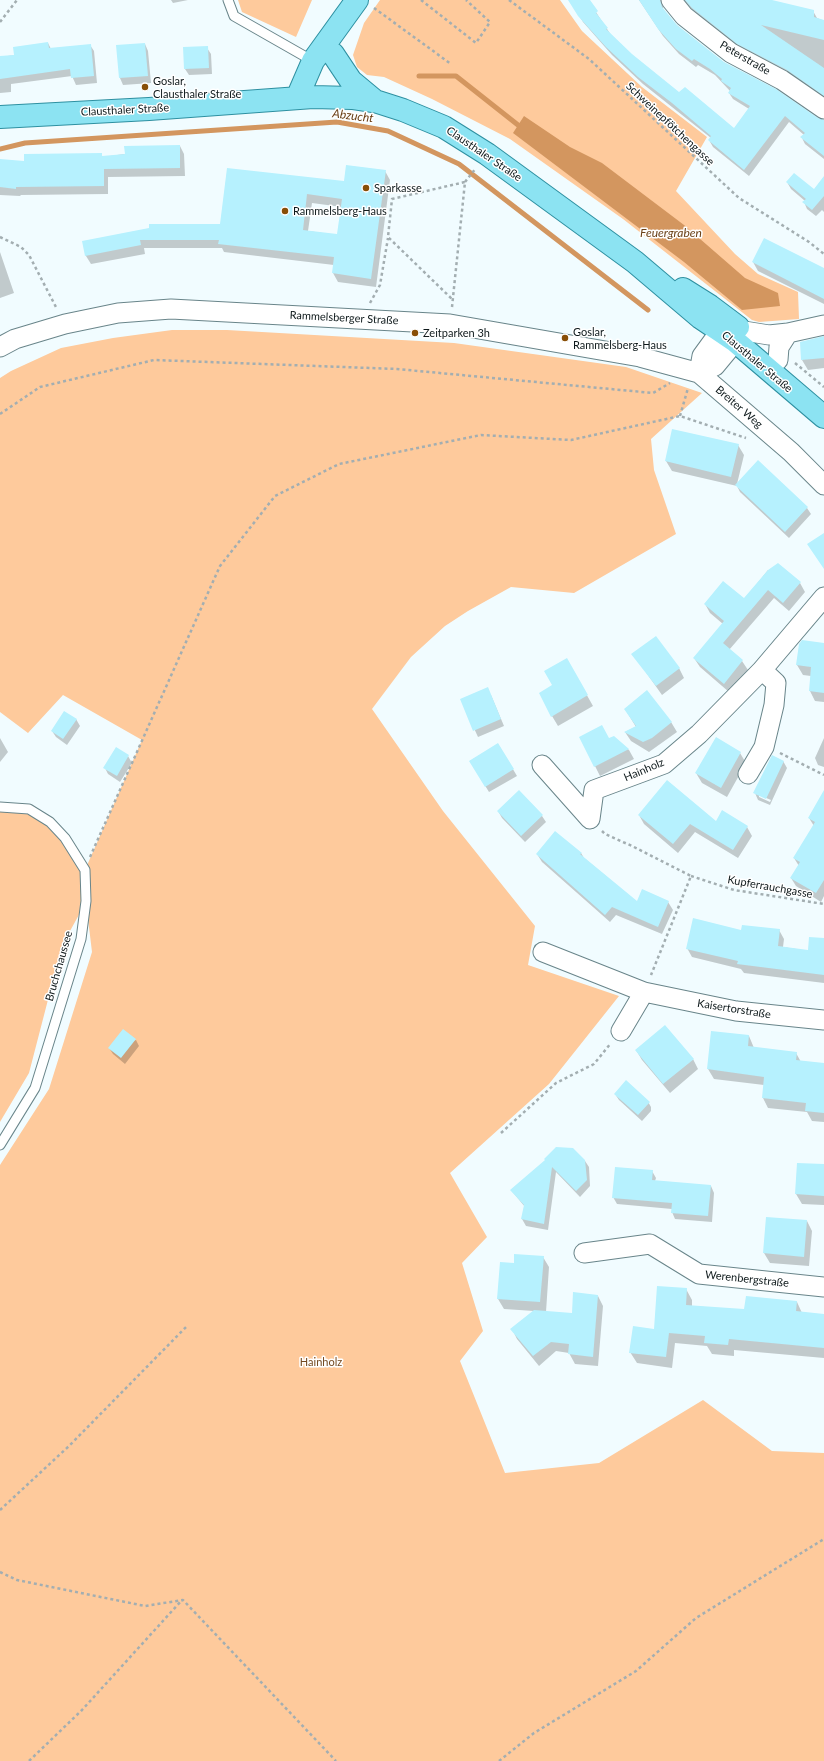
<!DOCTYPE html>
<html>
<head>
<meta charset="utf-8">
<style>
	body { margin:0 }
	canvas { display:block; background:#f1fcff }
</style>
</head>
<body>
<canvas width="824" height="1761"></canvas>
<script>
const ctx = document.querySelector('canvas').getContext('2d');
ctx.lineJoin = 'round';
function fillPath(path, color) {
  ctx.fillStyle = color;
  ctx.fill(path, 'evenodd');
}
function shape(rows) {
  const path = new Path2D();
  for (const r of rows) {
    path.moveTo(r[0], r[1]);
    for (let i = 2; i < r.length; i += 2) path.lineTo(r[i], r[i + 1]);
  }
  return path;
}
function stroke(path, color, width, dash) {
  ctx.strokeStyle = color;
  ctx.lineWidth = width;
  ctx.lineCap = dash ? 'butt' : 'round';
  ctx.setLineDash(dash || []);
  ctx.stroke(path);
}
function label(font, color, halo, rows, align = 'center') {
  ctx.font = font + ' Lato,sans-serif';
  ctx.lineWidth = 3;
  ctx.setLineDash([]);
  ctx.textBaseline = 'middle';
  ctx.strokeStyle = halo;
  ctx.fillStyle = color;
  for (const [text, x, y, turn = 0] of rows) {
    ctx.save();
    ctx.translate(x, y);
    ctx.rotate((+turn || 0) * Math.PI / 180);
    ctx.textAlign = isNaN(turn) ? turn : align;
    if (halo) ctx.strokeText(text, 0, 0);
    ctx.fillText(text, 0, 0);
    ctx.restore();
  }
}
const green = shape([
	[238,0,312,0,296,37,242,12],
	[380,0,560,0,582,31,642,87,707,137,676,191,735,254,758,274,798,292,799,319,759,322,752,320,623,219,510,139,432,99,384,77,367,75,357,67,353,55,364,23],
	[172,330,227,330,454,343,626,367,702,393,651,439,654,470,676,534,574,593,511,587,468,611,445,626,411,657,372,709,443,811,535,926,528,965,619,996,549,1084,450,1173,487,1237,462,1263,483,1331,460,1361,505,1473,599,1463,703,1400,772,1451,824,1453,824,1761,0,1761,0,1165,49,1089,92,952,86,902,70,931,50,992,29,1073,0,1122,0,807,29,809,50,822,85,870,142,740,63,695,28,733,0,712,0,378,11,371,61,348,113,338]
]);
const water = shape([
	[524,116,570,147,602,163,684,225,745,278,778,293,780,306,742,310,684,262,513,133]
]);
const shadow = shape([
	[171,0,188,0,173,3],
	[576,0,588,0,611,35,632,55,680,94,735,129,749,109,733,99,729,93,730,91,715,75,698,65,696,67,679,54,663,36,639,0,667,0,664,3,663,9,675,24,724,63,818,119,824,120,824,159,805,144,802,138,804,135,789,122,749,176,713,147,709,140,711,138,643,84,612,55,583,22,575,9],
	[683,0,769,0,813,11,817,18,824,21,824,99,742,50,697,15],
	[48,43,51,49,90,45,94,51,97,83,76,85,72,76,11,84,11,92,0,93,0,57,15,55],
	[145,44,148,51,151,83,123,85,120,78,117,46],
	[207,48,211,54,212,74,189,75,185,69],
	[180,146,184,154,185,176,108,177,108,194,21,195,20,196,0,195,0,160,25,162,101,154,103,157],
	[228,169,345,182,385,171,390,180,376,287,338,282,333,273,334,265,224,252,222,248,144,248,145,254,91,264,86,256,84,242,221,226],
	[312,203,342,207,338,235,308,231],
	[824,177,824,212,822,210,816,216,807,209,804,202,805,201,791,189,787,182,814,190],
	[0,252,14,293,0,298],
	[753,262,824,270,824,304,758,271],
	[824,336,824,368,808,370,802,360],
	[738,445,744,455,737,484,807,508,811,514,789,538,740,492,737,486,672,471,666,461],
	[768,570,800,583,805,592,789,611,774,598,729,650,742,661,748,670,729,692,700,667,694,658,723,624,710,613,705,604,744,600],
	[824,644,824,702,815,701,810,691,811,676,803,675,797,665],
	[633,654,679,668,684,678,662,695],
	[567,660,593,706,558,726,552,716,554,686],
	[491,695,504,726,478,737,461,700],
	[625,709,671,722,677,732,649,752,631,741,625,732,636,727],
	[76,719,80,726,67,745,56,737,52,731],
	[614,737,629,750,634,759,600,776,595,766,609,739],
	[0,738,8,752,0,762],
	[824,738,824,767,818,765,815,758],
	[498,744,517,776,489,792,470,761],
	[740,753,746,763,727,797,702,783,696,773],
	[128,756,132,763,120,782,108,774,105,768],
	[783,761,787,768,770,805,758,800,755,793],
	[759,795,771,800,770,802,759,797],
	[824,792,824,896,821,902,796,886,791,878,799,866,794,858,814,826,809,818],
	[498,811,542,816,546,822,525,842,502,818],
	[639,815,747,827,752,836,738,858,695,832,678,853,644,824],
	[581,853,584,858,637,902,668,902,673,910,662,934,616,915,610,922,542,862,537,854],
	[779,930,784,939,783,947,809,951,824,940,824,983,744,973,741,969,692,957,687,948],
	[712,1032,749,1036,754,1048,796,1053,801,1062,824,1064,824,1122,812,1121,807,1112,768,1108,763,1098,764,1085,714,1079,708,1069],
	[136,1040,139,1046,125,1064,113,1054,109,1048],
	[636,1050,693,1059,698,1069,670,1093,642,1060],
	[615,1094,647,1100,651,1107,651,1111,642,1121,619,1100],
	[546,1161,585,1161,589,1167,590,1186,580,1197,556,1172,548,1230,526,1226,522,1219,525,1207,511,1190],
	[798,1164,824,1165,824,1205,802,1204,796,1194],
	[652,1171,656,1178,655,1181,711,1186,714,1193,712,1222,675,1219,672,1212,672,1209,617,1204,613,1197],
	[807,1221,812,1231,809,1266,770,1263,764,1253],
	[543,1257,549,1267,546,1312,573,1314,598,1296,603,1306,598,1366,575,1364,569,1353,556,1351,539,1366,517,1339,512,1329,534,1311,504,1309,498,1299,515,1264],
	[686,1289,692,1300,692,1306,745,1310,797,1302,802,1313,824,1315,824,1358,734,1350,734,1356,712,1354,707,1346,675,1343,672,1368,637,1363,630,1352,655,1330]
]);
const stream = shape([
	[419,76,456,76,518,125],
	[0,149,25,143,337,122,388,131,459,164,648,310]
]);
const building = shape([
	[568,0,590,0,598,11,596,13,608,28,606,29,632,54,679,92,685,87,734,128,750,106,728,93,731,88,721,81,722,79,710,69,694,59,692,61,676,49,658,29,639,0,660,0,662,7,677,25,724,62,776,89,818,118,824,120,824,156,800,137,805,133,785,116,744,170,708,140,711,136,672,103,638,77,606,47,578,16],
	[685,0,772,0,814,10,814,17,824,20,824,40,761,25,824,68,824,96,787,70,737,44,692,8],
	[48,42,49,48,91,44,94,76,71,78,70,69,0,79,0,56,14,55,13,47],
	[145,43,148,76,119,78,116,45],
	[208,46,209,68,184,69,183,47],
	[180,145,180,168,104,169,104,186,16,187,16,189,0,187,0,159,24,161,24,154,102,153,102,156,125,154,124,146],
	[346,165,386,170,371,279,332,273,334,257,218,244,219,240,140,240,141,245,85,256,82,241,149,228,149,224,220,224,227,168,344,181],
	[307,194,342,199,337,234,303,230],
	[794,173,814,189,824,176,824,196,812,210,802,202,806,199,786,182],
	[764,238,824,268,824,299,752,262],
	[824,336,824,358,801,360,800,342],
	[672,429,739,444,731,477,665,461],
	[758,460,808,507,785,532,735,485],
	[824,533,824,569,807,544],
	[778,563,801,582,783,603,768,590,723,643,743,660,724,684,693,658,724,621,704,604,723,581,744,598,768,570],
	[656,636,680,668,656,686,631,654],
	[802,640,824,643,824,693,809,691,811,667,796,665,799,644],
	[567,658,588,695,551,717,539,693,552,685,544,671],
	[488,687,501,719,473,731,460,699],
	[647,690,672,722,652,738,643,742,624,732,636,726,624,709],
	[64,711,77,719,63,739,51,731],
	[602,725,609,738,614,736,629,749,594,767,579,737],
	[716,737,741,752,721,788,695,773],
	[498,743,514,769,485,787,469,761],
	[116,747,129,755,117,776,103,768],
	[772,755,784,761,766,799,753,793],
	[667,780,716,821,722,810,748,826,733,850,690,824,673,844,638,815],
	[519,790,543,815,521,836,497,811],
	[824,790,824,880,816,893,790,878,800,862,793,858,815,822,808,818],
	[555,831,582,853,580,854,637,901,642,889,669,901,658,927,612,907,605,915,536,854],
	[693,918,741,930,742,925,780,929,778,946,808,950,809,937,824,938,824,975,737,964,738,961,686,949],
	[665,1025,694,1059,663,1084,635,1050],
	[123,1029,136,1039,121,1058,108,1048],
	[711,1031,749,1035,748,1046,797,1052,796,1060,824,1063,824,1113,805,1111,806,1103,762,1098,764,1077,707,1069],
	[626,1080,650,1102,638,1115,614,1094],
	[556,1147,573,1148,585,1160,587,1180,576,1191,552,1167,544,1224,521,1219,524,1205,510,1190,545,1160,544,1159],
	[797,1163,824,1164,824,1196,795,1194],
	[615,1167,653,1170,652,1180,711,1185,708,1216,671,1213,672,1203,612,1198],
	[766,1217,807,1220,804,1257,763,1253],
	[514,1254,544,1256,540,1302,497,1299,500,1262,514,1263],
	[657,1286,687,1288,686,1305,744,1309,746,1296,797,1301,796,1311,824,1314,824,1348,729,1339,728,1345,704,1343,705,1336,669,1333,666,1357,629,1353,633,1326,654,1329],
	[573,1292,598,1295,593,1357,568,1354,569,1344,551,1342,533,1356,510,1329,534,1310,572,1313]
]);
const path = shape([
	[421,0,476,43,490,22,466,0],
	[509,0,589,59,739,198,809,242,824,254],
	[374,8,451,64],
	[0,22,17,0],
	[465,182,476,168],
	[0,237,21,247,29,255,57,309],
	[370,303,380,285,388,238],
	[452,307,465,182,392,199,388,237,453,300],
	[795,363,824,387],
	[0,414,40,387,154,360,397,369,653,393,670,383],
	[680,416,688,388],
	[780,753,824,775],
	[602,831,605,834,632,846,691,876,651,975],
	[90,857,220,566,275,496,339,464,481,435,571,440,680,416,746,438],
	[691,876,734,890,824,904],
	[501,1133,556,1083,594,1064,611,1043],
	[0,1510,69,1446,187,1326],
	[0,1572,17,1580,145,1606,183,1600,336,1761],
	[29,1761,82,1710,182,1600],
	[499,1761,534,1733,636,1671,696,1618,824,1539]
]);
const service = shape([
	[228,0,234,16,313,61],
	[0,807,29,809,50,822,65,838,85,870,86,901,81,939,35,1088,0,1145]
]);
const minor = shape([
	[671,0,684,16,731,53,782,80,824,109],
	[0,347,15,339,65,324,118,313,171,309,450,324,640,357,699,373,791,452,824,485],
	[778,360,779,347,788,333,824,325],
	[699,373,715,366,744,331,769,335,788,333],
	[699,373,702,356,729,319],
	[542,765,590,819,594,790,664,764,699,734,762,670,824,597],
	[748,774,764,747,774,705,776,683,762,670],
	[543,952,644,992,736,1011,824,1020],
	[621,1031,644,992],
	[584,1253,650,1244,699,1274,824,1287]
]);
const primary = shape([
	[333,54,351,81,375,101],
	[297,98,313,61,357,0],
	[0,117,149,109,313,97,352,98,378,102,403,110,444,127,487,154,635,262,701,318,735,341,824,417],
	[683,289,710,306,738,327]
]);
const markers = [
	[145,87,4,"#884e06"],
	[366,188,4,"#884e06"],
	[285,211,4,"#884e06"],
	[415,333,4,"#884e06"],
	[565,338,4,"#884e06"]
];
const streetNames = [
	["Peterstraße",745,58,30],
	["Clausthaler Straße",125,110,-3],
	["Schweinepfötchengasse",670,124,43],
	["Clausthaler Straße",484,154,34],
	["Rammelsberger Straße",344,318,3],
	["Clausthaler Straße",757,362,40],
	["Breiter Weg",739,407,41],
	["Hainholz",644,770,-23],
	["Kupferrauchgasse",770,887,10],
	["Bruchchaussee",59,966,-74],
	["Kaisertorstraße",734,1009,9],
	["Werenbergstraße",747,1279,6]
];
const poiNames = [
	["Goslar,",153,81],
	["Clausthaler Straße",153,94],
	["Sparkasse",374,188],
	["Rammelsberg-Haus",293,211],
	["Goslar,",573,332],
	["Rammelsberg-Haus",573,345],
	["Zeitparken 3h",423,333]
];
const parkNames = [
	["Hainholz",321,1362]
];
const waterNames = [
	["Abzucht",353,116,7],
	["Feuergraben",671,233]
];
fillPath(green, '#feca9c');
fillPath(water, '#d3965f');
fillPath(shadow, '#0003');
stroke(stream, '#d3965f', 5);
fillPath(building, '#b6f1fe');
stroke(service, '#69858a', 11);
stroke(minor, '#69858a', 21);
stroke(primary, '#2e90a1', 24);
stroke(path, '#a3aeb1', 2.5, [3, 3]);
stroke(service, '#fff', 9);
stroke(minor, '#fff', 19);
stroke(primary, '#8ce3f2', 22);
for (const [x, y, r, color] of markers) {
  const dot = new Path2D();
  dot.arc(x, y, r, 0, 2 * Math.PI);
  ctx.fillStyle = color;
  ctx.fill(dot);
  stroke(dot, '#fff', 1.5);
}
label('11px', '#0e191b', '#fff', streetNames);
label('11px', '#0e191b', '#fff', poiNames, 'left');
label('11px', '#734920', '#fff', parkNames);
label('italic 12px', '#6a4017', '#fff', waterNames);
</script>
</body>
</html>
